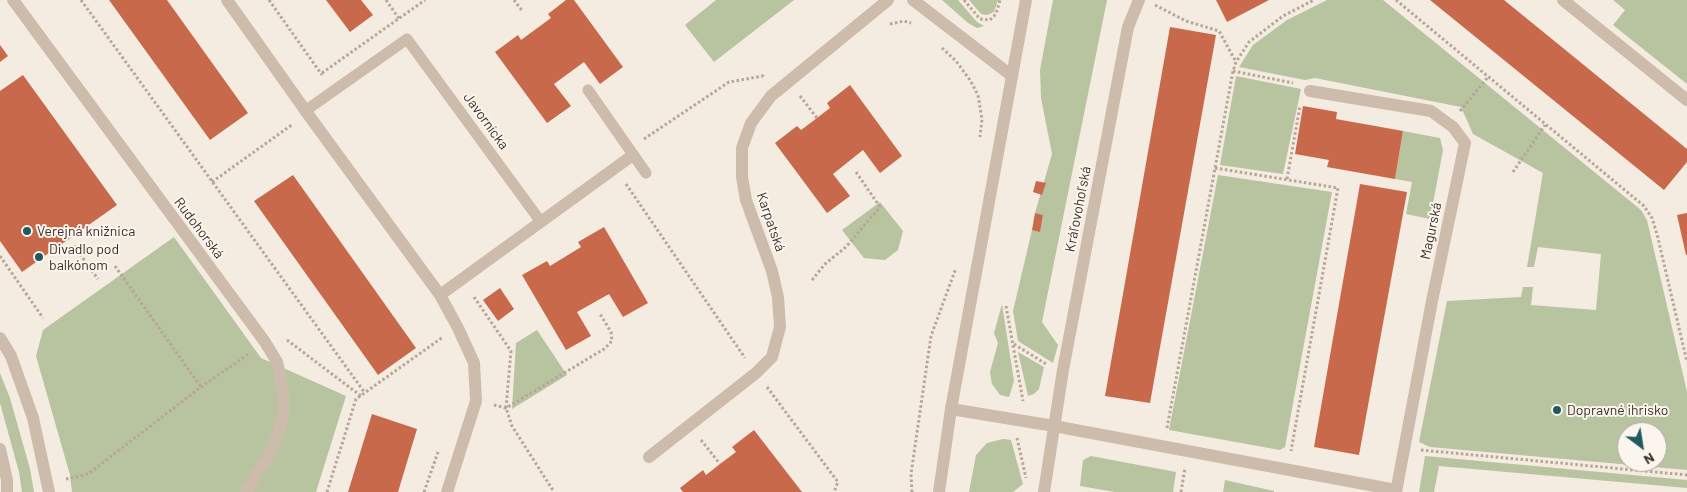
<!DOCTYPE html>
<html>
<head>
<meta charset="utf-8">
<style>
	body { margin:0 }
	#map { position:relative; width:1687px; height:492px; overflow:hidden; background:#f4ebe1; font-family:Barlow,sans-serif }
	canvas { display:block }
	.north { position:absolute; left:1617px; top:422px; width:50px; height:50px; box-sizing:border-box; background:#fbf5ee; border:1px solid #aea6a0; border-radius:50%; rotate:149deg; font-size:14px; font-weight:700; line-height:20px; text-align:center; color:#3b302b }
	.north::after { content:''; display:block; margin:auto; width:18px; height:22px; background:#1f5a5e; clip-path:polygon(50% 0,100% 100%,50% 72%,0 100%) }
</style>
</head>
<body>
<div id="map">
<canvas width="1687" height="492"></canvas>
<div class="north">N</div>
</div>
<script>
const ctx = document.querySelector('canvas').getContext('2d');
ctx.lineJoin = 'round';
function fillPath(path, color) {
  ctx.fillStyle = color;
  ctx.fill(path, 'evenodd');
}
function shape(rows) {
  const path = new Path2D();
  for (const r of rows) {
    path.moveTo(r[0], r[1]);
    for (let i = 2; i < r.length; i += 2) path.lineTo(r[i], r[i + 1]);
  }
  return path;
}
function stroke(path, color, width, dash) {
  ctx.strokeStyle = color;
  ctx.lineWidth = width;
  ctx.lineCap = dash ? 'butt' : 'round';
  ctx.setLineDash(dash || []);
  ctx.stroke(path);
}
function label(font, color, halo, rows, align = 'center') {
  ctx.font = font + ' Barlow,sans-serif';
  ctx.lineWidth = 4;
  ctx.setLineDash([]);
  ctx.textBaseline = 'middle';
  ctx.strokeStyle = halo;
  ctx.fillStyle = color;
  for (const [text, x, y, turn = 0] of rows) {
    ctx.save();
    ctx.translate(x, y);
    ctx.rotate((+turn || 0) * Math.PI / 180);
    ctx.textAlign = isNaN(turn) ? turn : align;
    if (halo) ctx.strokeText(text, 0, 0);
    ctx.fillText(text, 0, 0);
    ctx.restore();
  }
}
const green = shape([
	[716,0,794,0,714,62,685,25],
	[942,0,958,0,977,22,984,26,977,28,968,23],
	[969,0,998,0,994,12,987,15,981,14],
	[1053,0,1107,0,1042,322,1058,345,1053,363,1018,341,1013,311,1032,230,1040,231,1043,215,1035,213,1052,154,1041,98,1040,70],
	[1327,0,1383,0,1641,210,1647,220,1687,392,1687,470,1430,447,1419,442,1447,301,1521,297,1523,287,1533,287,1531,305,1596,310,1601,254,1538,247,1534,267,1527,267,1543,173,1473,134,1461,107,1315,78,1305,80,1239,67,1253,45,1287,20],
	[1627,432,1657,432,1657,462,1627,462],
	[1613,0,1687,0,1687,84,1613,25,1625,10],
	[1236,76,1301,89,1283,174,1220,165],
	[1403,131,1440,138,1443,150,1430,219,1406,214,1412,182,1395,179],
	[1218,175,1332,192,1285,447,1280,450,1169,430],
	[880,202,903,231,898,250,885,260,864,258,842,230],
	[174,237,261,358,346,396,316,492,72,492,70,475,36,356,43,330],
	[1002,304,1014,381,1009,397,1000,395,992,384,990,372,998,343,994,333],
	[537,330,567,375,512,409,516,343],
	[1018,352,1044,367,1039,389,1034,394,1028,396],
	[0,373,10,398,30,469,34,492,22,492,19,472,0,403],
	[1003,439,1011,440,1023,484,1013,492,969,492,976,455,987,443],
	[1091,456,1176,472,1173,492,1115,492,1080,486,1083,460],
	[1425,456,1687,480,1687,488,1439,466,1434,492,1419,492],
	[1225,480,1274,491,1274,492,1223,492]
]);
const building = shape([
	[109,0,167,0,248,113,210,140],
	[326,0,361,0,373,15,350,32],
	[566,0,574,0,623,67,600,84,584,62,554,84,571,106,547,123,495,52,518,35,521,40,551,18,548,14],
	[1216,0,1269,0,1227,22],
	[1430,0,1504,0,1687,149,1687,162,1664,190],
	[1170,27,1216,35,1150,403,1105,396],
	[0,45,8,56,0,62],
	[23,75,117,205,22,272,0,241,0,91],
	[850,85,902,156,880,173,863,150,833,174,850,196,827,213,775,143,797,126,801,130,817,118,830,108,827,103],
	[1303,106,1337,112,1336,119,1403,131,1395,179,1327,167,1329,160,1295,154],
	[293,175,416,348,378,375,254,201],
	[1036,181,1046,183,1042,195,1033,192],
	[1360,184,1407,192,1359,455,1314,447],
	[1035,213,1043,215,1040,232,1032,230],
	[1687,213,1687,255,1686,255,1677,215],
	[604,227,648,303,623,317,609,294,577,312,591,336,566,350,522,275,547,261,550,266,581,247,578,242],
	[500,288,514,309,498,321,483,300],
	[372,414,417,429,398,492,348,492],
	[754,430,802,492,683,492,680,488,703,470,706,475,720,464,736,452,732,447]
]);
const path = shape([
	[81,0,365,393],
	[269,0,322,75],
	[386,0,400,20],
	[514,0,523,12],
	[964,0,980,19,990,20,996,14,1000,0],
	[1396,0,1644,206,1652,218,1657,234,1687,362],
	[1155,5,1186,21,1219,31,1236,62],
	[890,24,904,21,911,23],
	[942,48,956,61,970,80,978,95,982,119,980,137],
	[1233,71,1293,83],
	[322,73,425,0],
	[800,96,817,118],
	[1460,111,1488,77],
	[644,139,729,82,763,76,764,77],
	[1215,168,1338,188,1291,451],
	[1513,172,1545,125],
	[1287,179,1300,106],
	[212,182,293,124],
	[626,184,745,358],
	[74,246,98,279],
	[0,256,43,318],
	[115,266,201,387],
	[812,280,825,264,846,247,880,207,856,172],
	[474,297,511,351,506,408,512,426,554,492],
	[1006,306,1023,401],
	[287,340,361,396],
	[1014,344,1046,364],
	[767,387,838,482,834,492],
	[494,405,506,408,604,349,612,341,611,332,600,314],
	[1167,428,1233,71,1236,62,1249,42,1283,16,1314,0],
	[1017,438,1026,478],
	[701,440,720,464],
	[1421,450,1687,475],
	[66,479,88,474,201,387,250,353],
	[327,492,356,399,443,337],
	[424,492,438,452],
	[912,492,911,474,931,336,956,268],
	[1181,492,1185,468]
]);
const service = shape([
	[588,90,646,173],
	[305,111,407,39,541,222]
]);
const minor = shape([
	[13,0,265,342,277,362,283,389,283,419,273,448,246,492],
	[227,0,310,117,440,295,458,328,474,363,476,401,447,492],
	[913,0,1012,76],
	[1563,0,1687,100],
	[1310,91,1431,111,1453,127,1465,143,1432,301,1396,492],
	[440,295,633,155],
	[951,409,1054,426,1396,490],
	[649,457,756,373,772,357,780,327,778,297,772,271,746,200,742,177,742,148,751,123,771,96,888,0],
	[1044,492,1063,370,1128,27,1139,0]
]);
const tertiary = shape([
	[0,338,11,356,33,418,49,492],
	[0,449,7,480,7,492],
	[939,492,951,409,1026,0]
]);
const markers = [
	[27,231,5,"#1f5a5e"],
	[39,257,5,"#1f5a5e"],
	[1557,410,5,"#1f5a5e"]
];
const streetNames = [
	["Javornícka",486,121,54],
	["Kráľovohoľská",1078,209,-79],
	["Karpatská",771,222,71],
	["Rudohorská",199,228,53],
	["Magurská",1431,231,-78]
];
const poiNames = [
	["Verejná knižnica",37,231],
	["Divadlo pod",49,249],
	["balkónom",49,265],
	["Dopravné ihrisko",1567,410]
];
fillPath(green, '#b8c4a0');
fillPath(building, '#c8694b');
stroke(path, '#b9a596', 3, [2.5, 2.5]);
stroke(service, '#cdbbac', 11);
stroke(minor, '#cdbbac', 12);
stroke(tertiary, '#cdbbac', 12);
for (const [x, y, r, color] of markers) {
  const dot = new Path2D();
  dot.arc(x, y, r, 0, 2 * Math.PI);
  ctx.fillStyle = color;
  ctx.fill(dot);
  stroke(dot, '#fbf5ee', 2);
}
label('14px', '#3b302b', '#fbf5ee', streetNames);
label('14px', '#3b302b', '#fbf5ee', poiNames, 'left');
</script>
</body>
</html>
